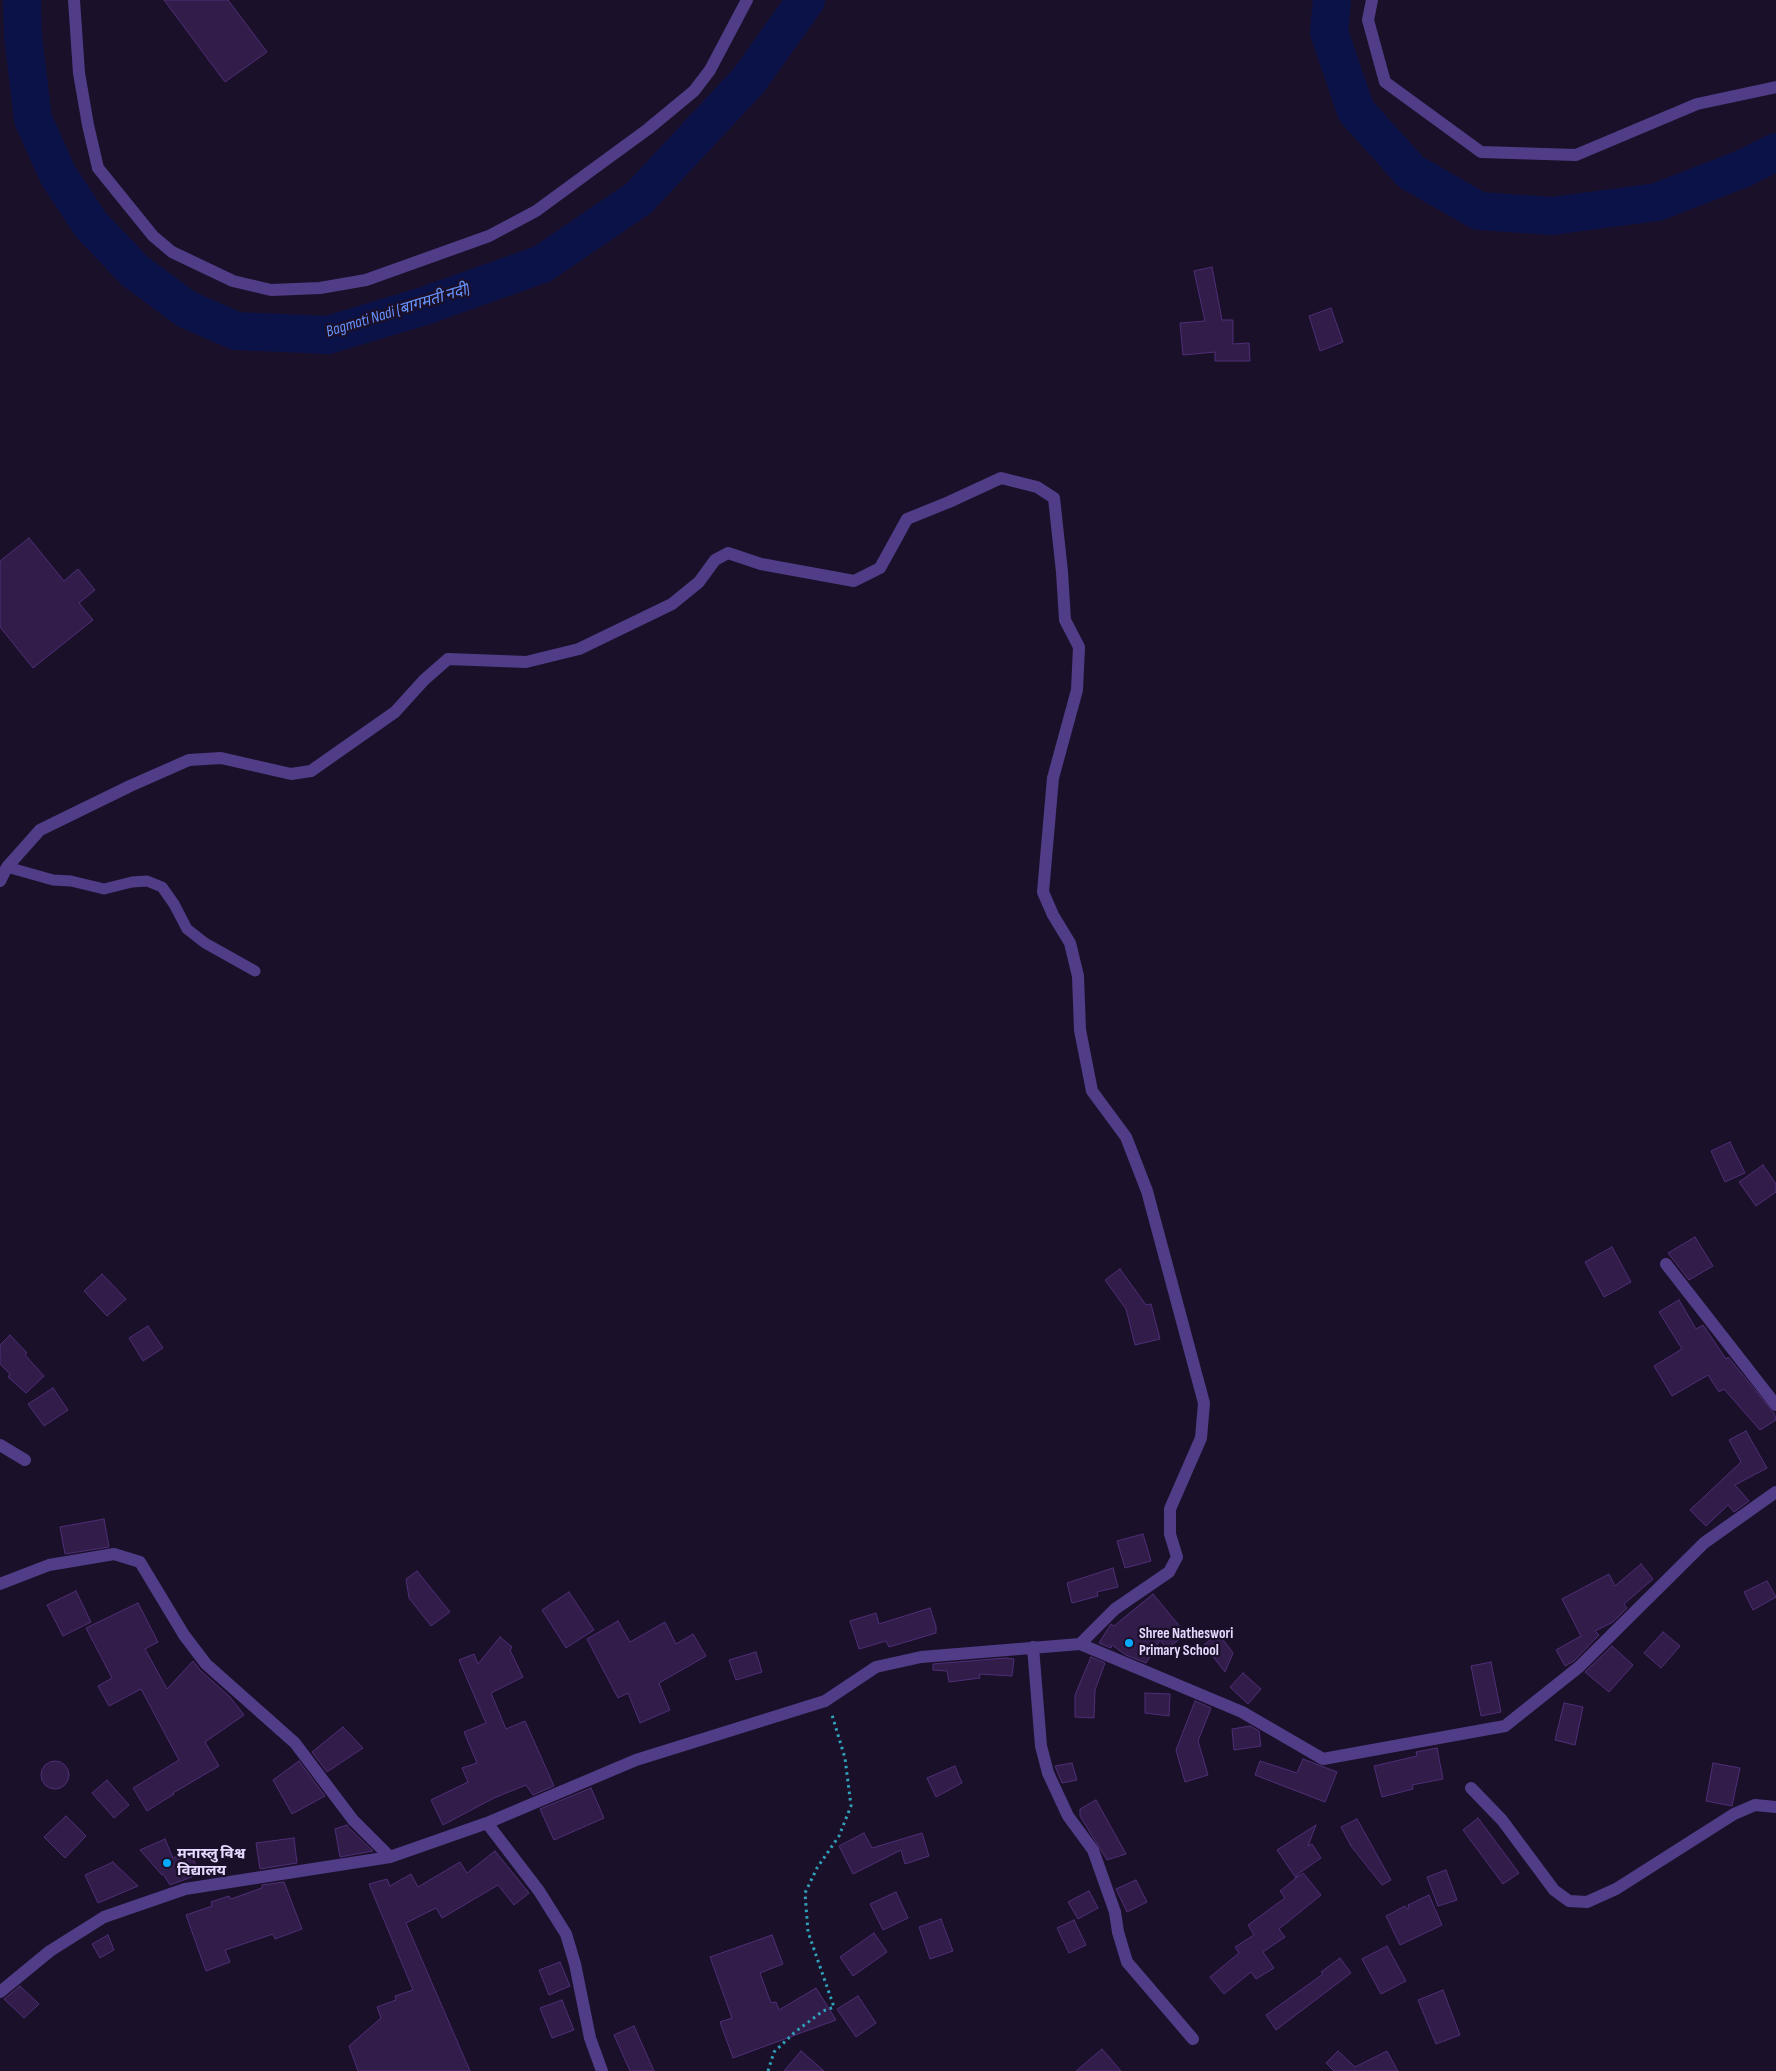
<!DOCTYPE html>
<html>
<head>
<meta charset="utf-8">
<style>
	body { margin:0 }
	canvas { display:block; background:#1b1029 }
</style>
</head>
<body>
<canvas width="1776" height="2071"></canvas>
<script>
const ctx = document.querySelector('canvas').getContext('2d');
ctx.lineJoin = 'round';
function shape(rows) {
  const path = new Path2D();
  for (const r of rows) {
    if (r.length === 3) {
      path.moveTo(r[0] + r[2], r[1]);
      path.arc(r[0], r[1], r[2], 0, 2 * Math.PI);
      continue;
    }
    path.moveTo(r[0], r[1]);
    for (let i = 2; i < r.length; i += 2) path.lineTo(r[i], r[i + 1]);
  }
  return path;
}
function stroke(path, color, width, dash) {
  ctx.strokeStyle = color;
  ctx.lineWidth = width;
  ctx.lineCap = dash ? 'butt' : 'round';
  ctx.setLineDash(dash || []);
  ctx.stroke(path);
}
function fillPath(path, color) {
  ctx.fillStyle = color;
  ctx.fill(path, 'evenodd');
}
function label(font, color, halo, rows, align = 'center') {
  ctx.font = font + ' "Sofia Sans Condensed","Noto Sans Devanagari",sans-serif';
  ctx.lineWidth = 4.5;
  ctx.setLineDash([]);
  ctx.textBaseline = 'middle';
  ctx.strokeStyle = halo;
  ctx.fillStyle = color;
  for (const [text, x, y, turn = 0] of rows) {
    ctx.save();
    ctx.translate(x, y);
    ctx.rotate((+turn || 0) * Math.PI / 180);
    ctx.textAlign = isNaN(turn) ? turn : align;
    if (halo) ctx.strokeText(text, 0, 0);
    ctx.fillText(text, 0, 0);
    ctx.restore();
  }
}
const river = shape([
	[22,0,23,36,33,119,58,175,91,225,135,271,186,309,236,331,328,335,424,306,542,264,639,198,749,80,806,0],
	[1332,0,1329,32,1356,111,1411,172,1479,211,1552,216,1657,202,1742,169,1776,152]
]);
const building = shape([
	[164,0,228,0,267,52,225,82,164,0],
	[1212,267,1222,320,1233,320,1233,344,1249,343,1250,361,1215,361,1215,352,1183,355,1180,323,1205,321,1194,271,1212,267],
	[1331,308,1343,342,1320,351,1309,316,1331,308],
	[29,538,64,581,78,569,95,590,79,603,93,620,33,668,0,627,0,561,29,538],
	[1730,1142,1745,1173,1725,1182,1711,1151,1730,1142],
	[1763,1165,1776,1184,1776,1192,1756,1206,1739,1182,1763,1165],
	[1695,1237,1713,1266,1689,1280,1668,1253,1695,1237],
	[1612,1247,1631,1282,1604,1297,1585,1262,1612,1247],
	[1120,1269,1146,1305,1151,1304,1160,1339,1135,1345,1126,1309,1105,1280,1120,1269],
	[102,1274,126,1299,107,1316,84,1291,102,1274],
	[1679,1300,1696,1329,1703,1325,1726,1359,1728,1357,1774,1413,1776,1420,1760,1430,1724,1389,1719,1392,1708,1375,1672,1396,1654,1366,1682,1349,1659,1312,1679,1300],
	[148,1326,163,1348,143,1361,129,1338,148,1326],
	[10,1335,27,1353,25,1355,44,1376,26,1393,8,1377,10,1374,0,1364,0,1345,10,1335],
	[53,1388,68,1410,44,1426,28,1404,53,1388],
	[1746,1431,1767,1468,1735,1485,1749,1501,1734,1512,1728,1505,1706,1526,1690,1510,1741,1462,1729,1440,1746,1431],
	[104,1519,109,1547,65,1554,60,1527,104,1519],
	[1143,1534,1151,1561,1125,1568,1117,1541,1143,1534],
	[1641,1564,1653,1579,1624,1604,1627,1608,1613,1622,1595,1631,1599,1635,1574,1661,1565,1666,1556,1650,1581,1636,1562,1599,1609,1574,1615,1586,1641,1564],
	[1113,1568,1118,1587,1097,1592,1098,1596,1072,1603,1067,1583,1113,1568],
	[417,1571,450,1612,431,1626,409,1598,406,1579,417,1571],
	[1767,1581,1776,1597,1753,1610,1744,1592,1767,1581],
	[76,1591,91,1622,63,1636,47,1605,76,1591],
	[569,1592,594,1630,566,1648,542,1610,569,1592],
	[1153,1594,1186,1634,1167,1649,1160,1640,1146,1663,1126,1655,1112,1645,1111,1648,1099,1643,1111,1624,1114,1626,1153,1594],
	[138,1603,158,1642,145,1649,167,1689,193,1661,200,1670,230,1697,244,1715,205,1742,219,1766,173,1793,174,1794,147,1811,133,1788,179,1760,141,1689,109,1706,98,1686,112,1678,86,1628,138,1603],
	[930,1608,936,1626,936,1633,889,1647,886,1641,859,1649,850,1621,876,1613,879,1624,930,1608],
	[618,1621,630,1642,665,1622,676,1644,693,1634,706,1656,659,1683,670,1710,640,1723,628,1693,618,1698,587,1639,618,1621],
	[1663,1632,1680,1646,1661,1668,1644,1653,1663,1632],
	[1218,1633,1233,1653,1225,1672,1204,1645,1218,1633],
	[500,1637,512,1647,510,1650,523,1677,491,1693,506,1729,525,1721,554,1786,533,1795,526,1785,494,1798,443,1825,431,1800,468,1782,462,1768,477,1763,464,1732,486,1723,459,1660,474,1654,478,1664,500,1637],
	[1612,1646,1633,1665,1609,1692,1585,1672,1612,1646],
	[756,1652,762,1672,736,1680,729,1660,756,1652],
	[1091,1657,1105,1663,1095,1690,1094,1718,1075,1717,1075,1695,1091,1657],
	[1006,1658,1014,1659,1012,1676,979,1674,980,1678,949,1682,947,1671,933,1670,933,1664,1006,1658],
	[1491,1662,1501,1712,1481,1716,1471,1666,1491,1662],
	[1243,1673,1261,1689,1248,1704,1230,1687,1243,1673],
	[1145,1693,1170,1694,1169,1716,1145,1713,1145,1693],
	[1195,1701,1211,1708,1198,1741,1208,1775,1185,1782,1176,1750,1195,1701],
	[1564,1703,1583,1707,1575,1745,1555,1740,1564,1703],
	[1250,1726,1259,1731,1261,1746,1234,1750,1232,1729,1250,1726],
	[343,1727,363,1748,327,1772,312,1752,343,1727],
	[1437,1748,1443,1779,1412,1785,1413,1789,1382,1797,1374,1766,1417,1756,1416,1752,1437,1748],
	[1303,1759,1337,1772,1325,1802,1255,1775,1260,1761,1297,1773,1303,1759],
	[55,1775,14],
	[299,1761,325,1796,292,1814,273,1780,299,1761],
	[1072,1763,1077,1780,1062,1783,1055,1766,1072,1763],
	[1713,1763,1740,1768,1732,1806,1706,1801,1713,1763],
	[955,1766,962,1783,936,1797,927,1778,955,1766],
	[107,1780,129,1805,114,1818,92,1793,107,1780],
	[591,1788,604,1818,554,1840,540,1809,591,1788],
	[1096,1800,1126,1854,1107,1860,1080,1816,1080,1809,1096,1800],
	[66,1816,86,1836,65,1858,44,1837,66,1816],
	[1478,1818,1519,1873,1503,1884,1463,1830,1478,1818],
	[1357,1819,1391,1880,1382,1885,1351,1846,1341,1827,1357,1819],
	[347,1825,347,1826,373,1851,340,1857,335,1829,347,1825],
	[1316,1825,1308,1846,1312,1844,1321,1858,1298,1874,1296,1878,1303,1873,1321,1895,1279,1929,1285,1937,1263,1952,1274,1968,1256,1979,1251,1972,1224,1994,1210,1977,1239,1953,1235,1947,1254,1935,1248,1925,1285,1898,1280,1891,1296,1878,1277,1850,1316,1825],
	[864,1833,872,1848,922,1833,929,1856,905,1864,901,1850,853,1874,839,1846,864,1833],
	[294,1838,297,1863,260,1869,256,1843,294,1838],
	[165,1839,173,1858,190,1851,197,1868,197,1875,170,1885,163,1874,162,1875,140,1850,165,1839],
	[495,1851,529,1893,514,1905,498,1885,442,1918,436,1908,406,1923,470,2071,358,2071,349,2046,381,2018,377,2007,396,2000,395,1996,413,1990,369,1884,387,1879,390,1886,411,1874,418,1887,460,1862,467,1873,495,1851],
	[113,1862,138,1886,98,1903,85,1875,113,1862],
	[1446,1870,1457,1900,1438,1906,1427,1877,1446,1870],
	[1136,1880,1147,1902,1127,1912,1116,1889,1136,1880],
	[284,1882,302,1929,275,1939,273,1934,225,1950,230,1962,206,1971,186,1915,212,1906,211,1902,229,1896,231,1899,262,1888,262,1885,284,1882],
	[1089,1891,1098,1908,1078,1919,1068,1902,1089,1891],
	[896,1892,908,1918,883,1930,870,1904,896,1892],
	[1429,1895,1442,1925,1400,1945,1386,1916,1405,1906,1407,1909,1409,1908,1408,1905,1429,1895],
	[941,1919,953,1951,930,1959,919,1927,941,1919],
	[1074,1920,1086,1945,1069,1953,1057,1928,1074,1920],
	[874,1933,887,1952,853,1976,840,1957,874,1933],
	[108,1935,114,1950,100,1958,92,1944,108,1935],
	[772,1935,783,1964,760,1973,771,2003,776,2002,779,2010,816,1988,836,2020,733,2058,720,2022,732,2018,710,1957,772,1935],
	[1387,1946,1406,1981,1381,1994,1362,1959,1387,1946],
	[1340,1958,1351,1973,1276,2030,1266,2015,1323,1974,1321,1972,1340,1958],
	[560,1962,570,1986,549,1995,539,1970,560,1962],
	[20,1986,39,2004,24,2018,4,1999,20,1986],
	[1443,1990,1460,2035,1436,2044,1418,2000,1443,1990],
	[858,1996,876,2023,856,2037,837,2009,858,1996],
	[562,2000,574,2030,552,2038,540,2008,562,2000],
	[634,2026,654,2071,630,2071,614,2035,634,2026],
	[1102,2049,1121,2071,1076,2071,1102,2049],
	[801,2051,824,2071,784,2071,801,2051],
	[1338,2051,1355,2067,1387,2051,1398,2071,1334,2071,1326,2063,1338,2051]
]);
const path = shape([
	[768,2071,774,2052,795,2032,823,2011,834,2007,808,1932,805,1893,817,1868,839,1836,851,1806,845,1758,832,1715]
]);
const service = shape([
	[7,867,53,880,71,881,104,889,132,882,147,881,162,887,174,904,187,929,205,943,255,971]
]);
const minor = shape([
	[74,0,79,73,88,125,98,168,153,236,172,252,233,281,271,290,320,288,366,280,489,236,536,211,648,129,694,91,710,70,747,0],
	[1372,0,1368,20,1385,82,1481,152,1576,155,1697,104,1776,87],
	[0,881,7,867,40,830,130,786,189,760,221,758,291,774,311,771,395,712,424,680,448,659,526,662,579,649,672,604,699,582,715,560,728,553,761,564,854,581,880,568,907,519,949,502,1001,478,1037,487,1054,498,1062,572,1065,620,1079,647,1077,690,1053,778,1043,892,1053,915,1070,943,1078,976,1080,1030,1092,1091,1126,1137,1147,1191,1204,1403,1201,1438,1170,1509,1170,1534,1177,1557,1169,1572,1115,1609,1080,1644],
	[1666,1264,1776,1405],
	[0,1445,25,1460],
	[0,1584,49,1565,114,1554,140,1562,184,1635,206,1664,295,1743,353,1820,390,1857],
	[1033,1647,1041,1746,1048,1773,1068,1816,1093,1850,1115,1912,1118,1932,1127,1962,1193,2039],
	[1471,1788,1502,1820,1554,1890,1569,1901,1587,1902,1616,1889,1734,1814,1755,1805,1776,1807],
	[487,1823,539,1891,566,1934,575,1964,590,2038,602,2071],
	[0,1992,50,1951,104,1917,185,1889,390,1857,487,1823,636,1760,825,1701,876,1667,921,1657,1080,1644,1242,1712,1323,1759,1505,1726,1579,1667,1704,1543,1776,1492]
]);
const markers = [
	[1129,1643,5,"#05a9fe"],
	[167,1863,5,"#05a9fe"]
];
const poiNames = [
	["Shree Natheswori",1139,1634],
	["Primary School",1139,1651],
	["मनास्लु विश्व",177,1854],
	["विद्यालय",177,1871]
];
const waterNames = [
	["Bagmati Nadi (बागमती नदी)",398,311,-17]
];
stroke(river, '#0b1248', 38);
fillPath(building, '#311c4a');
stroke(building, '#4e2e76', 1);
stroke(path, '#30a2bb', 3, [2.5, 4]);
stroke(service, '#513c88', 11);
stroke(minor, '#513c88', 12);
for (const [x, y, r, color] of markers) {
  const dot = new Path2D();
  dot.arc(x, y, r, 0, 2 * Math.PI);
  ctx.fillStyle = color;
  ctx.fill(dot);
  stroke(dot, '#1b1029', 2);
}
label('bold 15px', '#e6d8ff', '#1b1029', poiNames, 'left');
label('italic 16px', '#6793fe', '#1b1029', waterNames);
</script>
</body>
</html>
